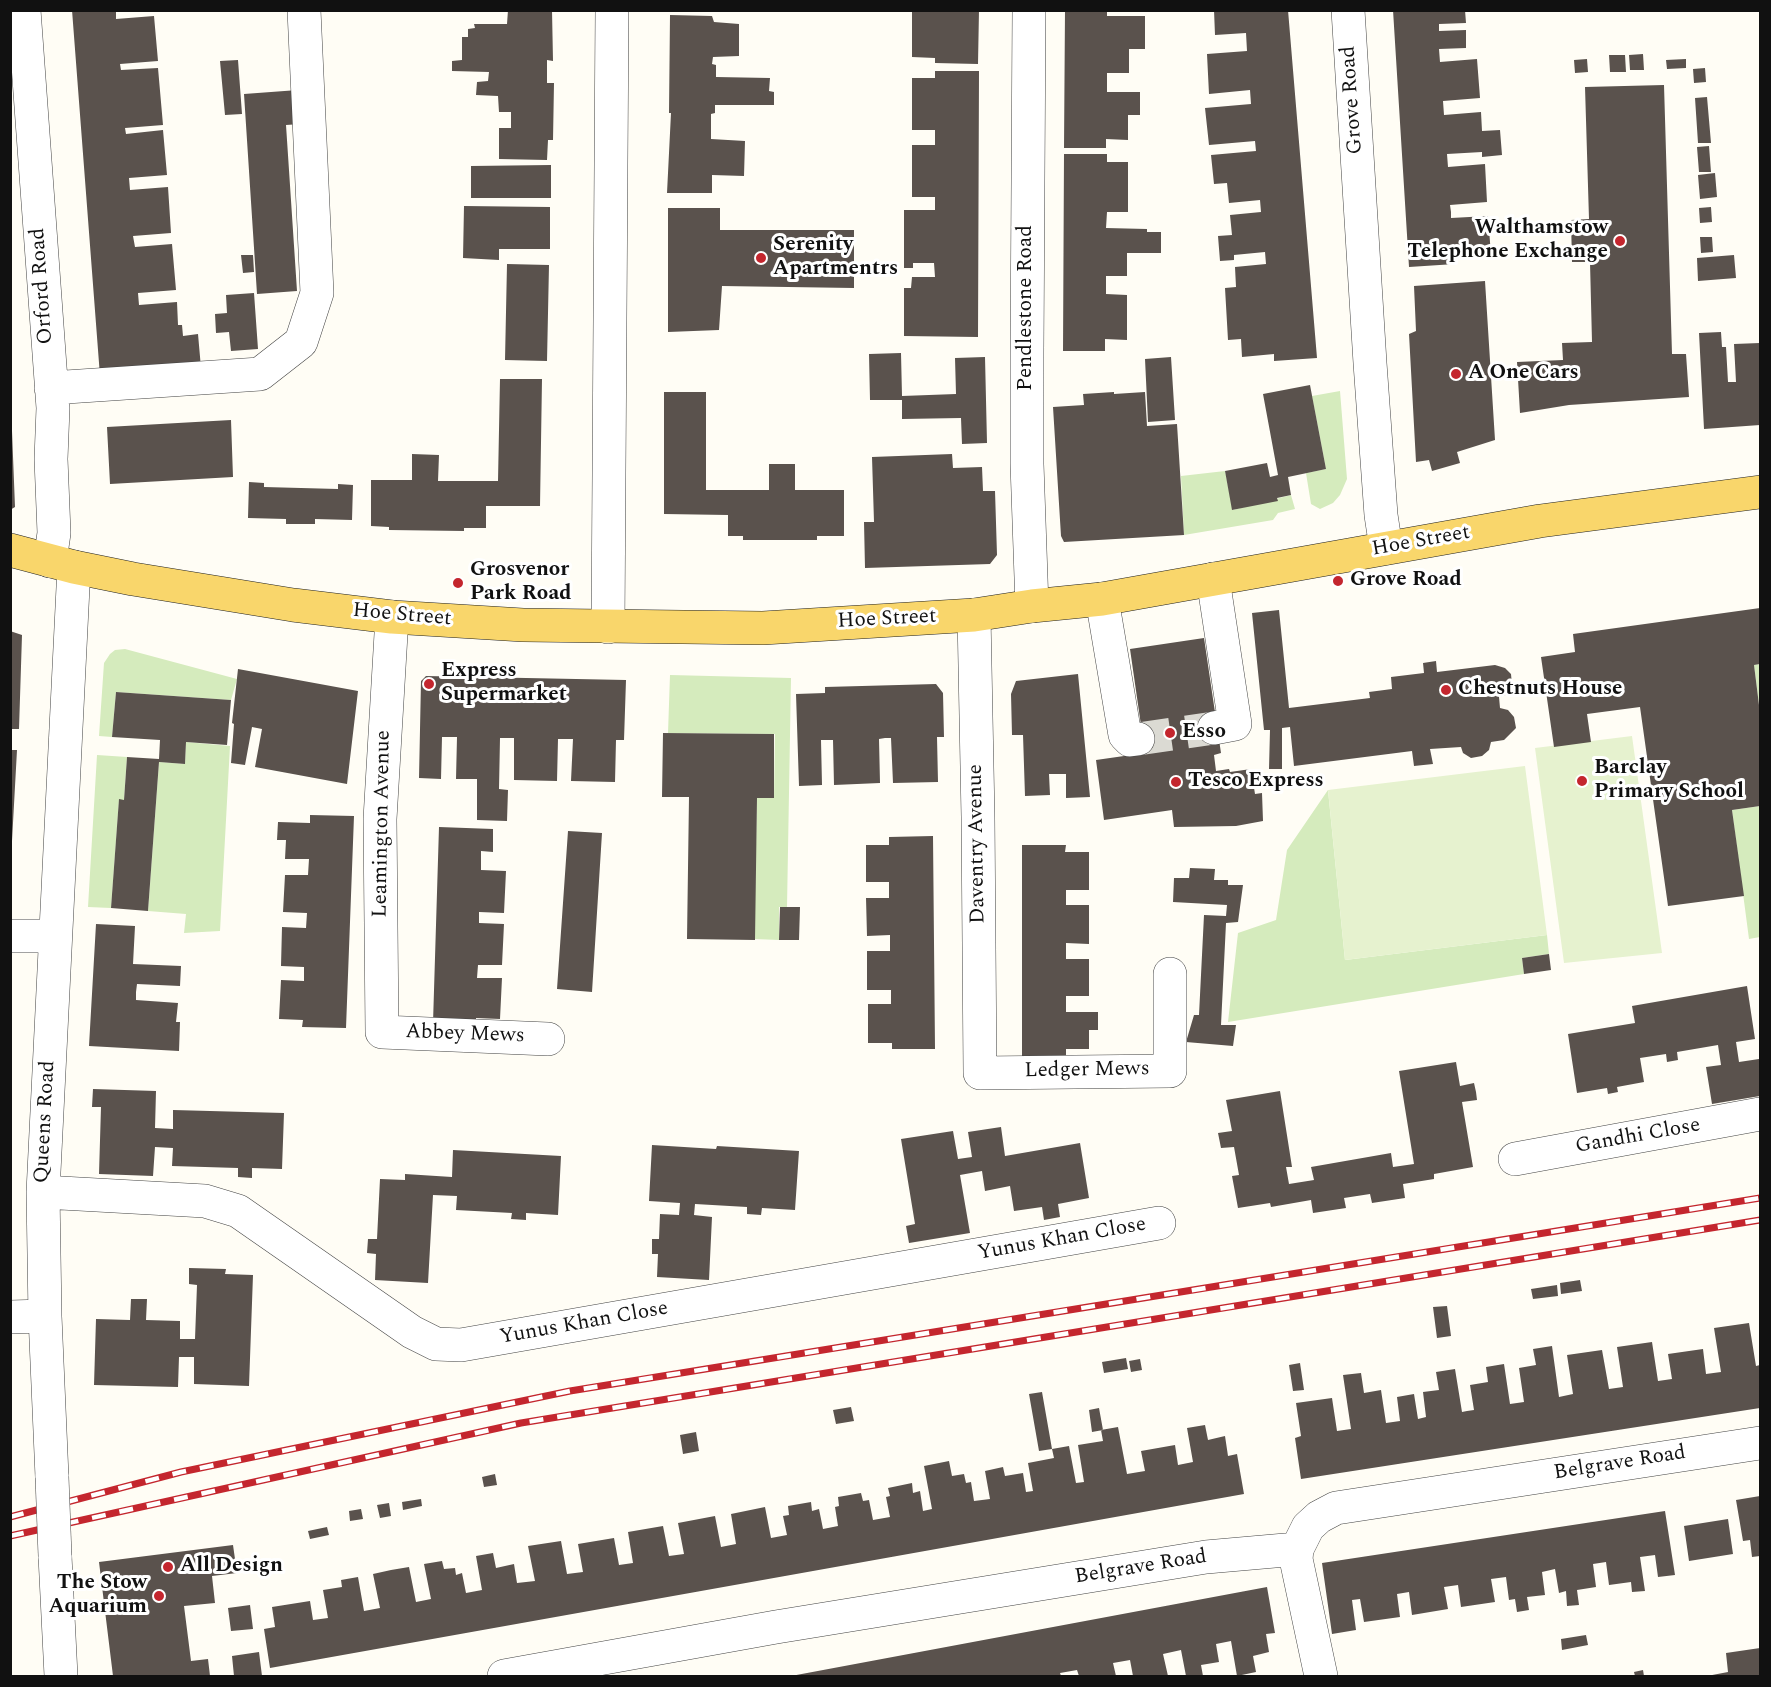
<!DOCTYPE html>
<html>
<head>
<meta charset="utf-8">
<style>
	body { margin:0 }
	#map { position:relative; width:1771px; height:1687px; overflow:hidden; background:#fffdf5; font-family:Spectral,serif }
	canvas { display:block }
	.frame { position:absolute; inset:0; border:12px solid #111; pointer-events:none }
</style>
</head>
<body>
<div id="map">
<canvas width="1771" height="1687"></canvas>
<div class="frame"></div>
</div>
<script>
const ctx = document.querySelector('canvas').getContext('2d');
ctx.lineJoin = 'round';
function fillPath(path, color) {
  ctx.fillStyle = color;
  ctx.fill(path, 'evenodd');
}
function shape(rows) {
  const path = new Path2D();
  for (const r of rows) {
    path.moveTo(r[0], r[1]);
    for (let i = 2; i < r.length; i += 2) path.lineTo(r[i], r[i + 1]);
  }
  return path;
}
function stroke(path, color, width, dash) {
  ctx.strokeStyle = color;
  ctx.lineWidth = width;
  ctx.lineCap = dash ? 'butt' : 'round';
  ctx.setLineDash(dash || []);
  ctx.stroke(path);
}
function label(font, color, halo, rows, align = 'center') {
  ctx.font = font + ' Spectral,serif';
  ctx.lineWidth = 6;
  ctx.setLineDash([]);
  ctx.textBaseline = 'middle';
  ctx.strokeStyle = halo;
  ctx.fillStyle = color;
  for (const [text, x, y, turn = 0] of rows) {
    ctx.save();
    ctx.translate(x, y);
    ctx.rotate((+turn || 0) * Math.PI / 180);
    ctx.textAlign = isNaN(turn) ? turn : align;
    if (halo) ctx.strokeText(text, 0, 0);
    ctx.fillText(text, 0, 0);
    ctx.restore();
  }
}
const green = shape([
	[1340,391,1347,479,1340,495,1333,503,1320,509,1311,504,1306,473,1326,469,1312,396],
	[1225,471,1233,510,1291,495,1295,509,1278,513,1273,520,1184,535,1181,476],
	[125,649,237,679,231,700,116,692,112,737,99,736,104,663,110,654,115,650],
	[1760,664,1760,713,1754,665],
	[670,675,791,678,787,907,779,907,779,940,754,939,757,798,774,798,775,734,668,733],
	[186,742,230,746,220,931,184,933,186,914,148,911,159,762,185,764],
	[97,755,127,757,124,800,119,800,111,908,88,907],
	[1328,790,1345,960,1547,935,1549,954,1522,958,1524,974,1228,1022,1238,933,1276,920,1287,850],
	[1760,806,1760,937,1749,939,1732,810]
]);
const pitch = shape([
	[1632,736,1662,953,1564,963,1535,748],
	[1525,766,1547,935,1345,960,1328,790]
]);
const building = shape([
	[72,10,116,10,116,19,154,16,158,61,120,64,121,70,158,68,163,125,125,128,126,134,163,130,167,175,129,178,130,190,168,187,171,233,133,236,135,247,172,244,176,290,138,293,139,305,177,302,178,325,182,325,183,336,198,334,201,368,100,376],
	[508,10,552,10,553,61,547,60,547,83,554,83,553,140,548,140,547,160,499,159,499,128,511,128,511,112,499,112,498,96,476,95,477,82,488,81,489,72,452,71,452,61,462,60,462,37,468,37,468,29,475,28,474,24,507,24],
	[912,10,979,10,978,64,935,63,935,58,912,57],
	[1065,10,1107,10,1107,16,1145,16,1145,49,1129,49,1129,73,1107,73,1107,92,1140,92,1140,115,1128,115,1128,140,1106,139,1106,148,1064,148],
	[1214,10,1288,10,1317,358,1274,361,1274,354,1242,357,1241,339,1228,340,1225,288,1236,287,1235,267,1266,264,1265,252,1234,255,1234,260,1220,261,1218,236,1232,235,1230,215,1261,212,1260,200,1229,203,1227,183,1214,184,1211,155,1256,151,1255,141,1209,145,1205,108,1251,104,1250,90,1209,94,1207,54,1247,51,1246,33,1215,35],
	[1393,10,1465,10,1466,23,1439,24,1439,31,1466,30,1466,48,1439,49,1440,62,1477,59,1480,98,1443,101,1444,115,1481,112,1482,131,1500,130,1502,155,1482,157,1482,152,1447,154,1448,167,1485,164,1487,202,1450,205,1451,212,1451,218,1488,216,1491,255,1454,258,1455,264,1409,267],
	[670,15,712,16,714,22,739,24,739,56,713,57,712,64,716,65,716,77,770,78,769,91,774,92,774,105,715,105,715,113,711,114,711,139,745,141,744,176,712,175,712,193,667,193,671,113,669,113],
	[1643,54,1644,70,1630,70,1629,55],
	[1609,55,1625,55,1626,72,1610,72],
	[1587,59,1588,72,1575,73,1574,60],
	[1686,59,1686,68,1667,69,1666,60],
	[238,60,242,114,225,115,220,61],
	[1705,68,1706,82,1694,83,1693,69],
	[935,71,979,71,978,337,904,336,904,288,911,288,912,277,935,277,934,263,913,263,913,268,904,268,904,210,935,210,935,197,912,197,912,145,935,145,935,130,912,130,912,78,935,78],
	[1664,85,1672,354,1686,354,1689,397,1569,405,1520,413,1517,362,1563,360,1562,343,1592,342,1590,262,1572,262,1571,220,1589,219,1585,87],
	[298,90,301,124,286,125,297,291,257,294,244,94],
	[1707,97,1711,143,1698,143,1695,98],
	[1709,146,1711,172,1699,172,1697,147],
	[1064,154,1107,154,1107,162,1128,162,1128,212,1107,212,1106,228,1147,229,1147,232,1161,232,1161,253,1127,253,1127,276,1106,276,1106,294,1127,295,1127,340,1105,339,1105,351,1063,351],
	[551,165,551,198,471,198,471,166],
	[1715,173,1717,197,1700,199,1698,175],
	[464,206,550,207,550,249,499,249,499,260,463,258],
	[1711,207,1712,222,1700,223,1699,208],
	[668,208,720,208,720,230,854,230,854,288,722,286,719,330,668,332],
	[1700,237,1712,237,1713,252,1701,253],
	[241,255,253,255,254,272,243,273],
	[1734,255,1736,278,1698,281,1697,258],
	[507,264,549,265,547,361,505,360],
	[1485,281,1495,440,1457,452,1460,463,1432,471,1429,460,1416,462,1409,334,1416,331,1414,286],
	[254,293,258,349,231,351,229,332,216,333,215,314,227,313,226,295],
	[1721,332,1722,347,1726,347,1728,382,1736,382,1734,344,1760,343,1760,425,1704,429,1699,333],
	[901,353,902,396,956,394,955,358,985,357,987,443,962,444,961,418,902,419,902,400,870,400,869,354],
	[1171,357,1175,420,1148,422,1145,359],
	[500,379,542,379,540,506,486,506,486,528,464,528,464,531,389,530,389,527,371,526,371,480,412,480,412,454,439,455,438,481,498,481],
	[1310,385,1326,469,1288,477,1291,495,1277,498,1278,501,1232,510,1225,471,1267,463,1270,477,1278,475,1263,394],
	[664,392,706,392,706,490,769,490,769,464,795,464,795,490,844,490,844,536,817,536,817,540,743,540,743,536,728,536,728,515,664,514],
	[1114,392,1114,394,1145,392,1147,426,1177,424,1184,535,1064,542,1061,536,1053,407,1084,405,1083,394],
	[231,420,233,477,110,484,107,427],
	[10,431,12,431,15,507,10,510],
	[952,454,953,468,982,467,983,491,995,491,997,555,990,564,865,568,864,522,874,522,872,457],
	[249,482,264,483,264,487,338,489,338,484,353,485,352,520,315,519,315,524,286,524,286,519,248,518],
	[1760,608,1760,664,1754,665,1760,713,1760,806,1732,810,1744,896,1668,906,1640,707,1587,714,1591,742,1554,747,1541,657,1575,652,1573,634],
	[1279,610,1289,708,1370,698,1369,692,1392,689,1391,677,1424,673,1423,663,1436,661,1437,672,1495,665,1505,668,1511,674,1512,685,1509,694,1499,697,1500,708,1508,710,1514,717,1516,728,1504,740,1491,742,1489,750,1482,756,1471,758,1463,753,1461,747,1430,749,1433,764,1414,766,1412,751,1294,766,1290,727,1282,728,1282,769,1269,769,1270,730,1264,730,1252,613],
	[10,631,22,635,19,729,10,729],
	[1204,638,1221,753,1214,755,1216,771,1229,769,1230,772,1251,769,1255,794,1262,793,1263,821,1236,826,1174,827,1172,810,1104,820,1096,760,1145,753,1130,649],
	[238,669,358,691,347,784,255,767,262,729,252,727,245,765,231,763,234,724,232,723],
	[1078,674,1090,797,1066,798,1066,774,1049,774,1050,795,1025,796,1023,735,1012,735,1011,694,1016,681],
	[426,676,626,680,624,740,616,740,615,782,571,781,573,739,558,739,557,781,514,780,514,738,500,738,499,789,508,790,507,821,477,820,477,779,456,779,457,737,442,737,441,779,419,778,421,681],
	[936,684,943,693,944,737,937,737,938,782,893,783,891,738,885,738,879,739,880,783,834,785,833,740,821,740,822,785,799,786,796,694,825,693,825,687],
	[116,692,231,700,227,745,186,742,185,764,159,762,148,911,111,908,119,799,124,800,127,757,159,759,160,740,112,737],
	[663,733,774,734,774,798,757,798,755,940,687,939,689,797,662,797],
	[10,750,17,750,12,841,10,841],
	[310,815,354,816,346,1028,302,1027,303,1020,279,1019,281,980,304,981,304,967,281,966,282,927,306,928,307,913,283,912,285,875,308,875,309,859,285,859,286,840,277,840,278,822,310,823],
	[439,827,493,829,493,852,481,851,481,870,506,871,504,913,479,912,479,923,504,924,502,965,478,965,477,978,502,978,500,1019,476,1018,476,1025,433,1023],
	[568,831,602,833,592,992,557,989],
	[933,836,935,1049,892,1049,892,1043,868,1043,868,1004,891,1004,891,990,867,990,867,951,890,951,890,935,867,936,866,898,889,898,889,882,866,882,866,845,889,845,889,837],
	[1022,845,1066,845,1065,852,1089,852,1089,890,1066,890,1066,905,1089,905,1089,944,1066,943,1066,959,1089,959,1089,996,1066,996,1066,1012,1098,1012,1098,1030,1089,1030,1089,1049,1066,1049,1066,1057,1022,1057],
	[1190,868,1215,869,1214,880,1228,880,1228,885,1243,885,1238,922,1226,923,1221,1025,1236,1025,1233,1046,1186,1042,1194,1015,1199,1015,1204,915,1226,916,1227,905,1173,902,1174,878,1189,878],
	[780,907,800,907,799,940,779,940],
	[96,924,135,926,133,964,181,966,180,986,137,984,136,992,136,1000,178,1003,176,1022,180,1022,179,1051,89,1046],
	[1549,954,1551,970,1524,974,1522,958],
	[1747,986,1755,1039,1736,1042,1739,1062,1759,1059,1760,1096,1712,1104,1706,1067,1721,1065,1718,1045,1677,1052,1678,1060,1667,1062,1666,1054,1640,1058,1644,1082,1617,1087,1618,1092,1608,1094,1607,1088,1577,1093,1568,1034,1635,1023,1632,1006],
	[1456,1062,1460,1086,1474,1083,1476,1092,1477,1100,1462,1102,1473,1167,1434,1174,1434,1179,1403,1184,1405,1198,1372,1203,1370,1194,1344,1198,1346,1208,1313,1213,1311,1200,1271,1207,1270,1203,1238,1208,1232,1176,1239,1175,1234,1147,1221,1148,1218,1133,1232,1131,1226,1100,1280,1091,1292,1167,1286,1167,1289,1184,1314,1180,1311,1167,1391,1153,1393,1167,1414,1164,1399,1071],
	[93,1089,156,1091,155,1128,173,1129,173,1110,284,1113,282,1169,252,1168,252,1178,238,1177,238,1168,172,1166,173,1148,155,1147,153,1176,99,1174,101,1107,92,1107],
	[1001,1127,1005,1156,1080,1143,1089,1198,1058,1204,1060,1217,1044,1220,1042,1207,1014,1211,1010,1186,985,1191,982,1171,960,1175,970,1233,909,1243,906,1226,915,1224,901,1139,953,1131,958,1159,972,1157,968,1132],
	[652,1145,716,1149,717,1146,799,1151,795,1210,762,1208,761,1215,747,1214,747,1207,695,1204,694,1215,712,1217,709,1280,657,1277,658,1254,652,1254,652,1239,659,1239,660,1214,679,1215,680,1203,649,1201],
	[453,1150,561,1156,558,1215,526,1213,526,1220,511,1219,512,1213,456,1210,457,1196,433,1195,428,1283,375,1280,376,1254,367,1253,368,1239,377,1239,380,1179,405,1180,405,1174,452,1177],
	[189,1268,226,1269,225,1274,253,1275,249,1386,194,1384,194,1357,179,1357,178,1387,94,1385,96,1319,130,1320,131,1299,147,1299,146,1320,180,1321,180,1339,195,1339,197,1285,189,1284],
	[1580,1280,1582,1291,1561,1294,1560,1283],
	[1557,1285,1558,1296,1533,1299,1531,1289],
	[1447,1306,1451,1336,1437,1338,1433,1307],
	[1749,1323,1756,1366,1760,1365,1760,1408,1301,1479,1295,1438,1301,1436,1296,1403,1332,1398,1337,1431,1351,1429,1343,1375,1361,1373,1364,1393,1381,1390,1386,1423,1400,1421,1397,1397,1414,1394,1418,1419,1426,1417,1423,1392,1439,1390,1436,1372,1455,1369,1462,1412,1467,1411,1474,1410,1470,1385,1488,1382,1486,1367,1504,1364,1510,1404,1524,1402,1519,1368,1536,1365,1533,1349,1552,1346,1559,1397,1573,1394,1567,1355,1602,1350,1609,1389,1623,1387,1617,1347,1652,1342,1658,1381,1672,1379,1668,1354,1703,1349,1706,1374,1721,1372,1714,1328],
	[1126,1358,1128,1369,1104,1373,1102,1362],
	[1140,1359,1142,1370,1131,1372,1129,1361],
	[1300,1363,1304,1390,1293,1391,1289,1365],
	[1042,1392,1052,1449,1039,1451,1029,1394],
	[851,1407,854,1421,836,1424,833,1410],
	[1099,1408,1103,1430,1092,1432,1089,1410],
	[1205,1425,1208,1440,1225,1436,1228,1456,1237,1454,1244,1494,270,1668,264,1629,275,1627,272,1607,310,1601,313,1620,328,1618,323,1590,342,1587,341,1580,358,1577,364,1611,380,1608,373,1574,391,1570,409,1567,416,1602,431,1599,424,1564,442,1561,444,1569,455,1568,456,1575,462,1573,466,1593,482,1590,476,1556,493,1553,496,1568,514,1564,517,1583,535,1581,528,1546,561,1541,567,1574,583,1572,578,1544,614,1538,619,1565,633,1563,628,1532,663,1526,669,1556,684,1554,678,1523,715,1516,721,1547,736,1544,731,1514,765,1507,771,1538,787,1535,783,1516,789,1515,788,1506,811,1502,812,1511,819,1509,823,1529,838,1526,835,1507,839,1506,838,1497,861,1493,863,1501,869,1500,873,1520,890,1517,886,1497,890,1496,888,1488,912,1483,913,1493,920,1491,923,1511,932,1509,924,1466,949,1461,952,1476,964,1474,966,1483,971,1482,974,1501,990,1499,985,1471,1003,1467,1005,1476,1023,1473,1026,1492,1033,1491,1028,1463,1054,1458,1052,1449,1069,1446,1076,1483,1084,1482,1078,1445,1103,1441,1101,1430,1118,1427,1127,1474,1145,1471,1141,1451,1175,1445,1178,1465,1193,1462,1187,1428],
	[696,1432,699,1451,683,1454,680,1435],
	[495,1474,497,1485,484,1487,482,1477],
	[1760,1496,1760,1556,1752,1557,1750,1540,1743,1541,1736,1500],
	[421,1499,422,1506,403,1510,402,1502],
	[389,1503,391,1516,380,1518,377,1505],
	[361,1509,363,1519,350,1521,349,1511],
	[1665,1511,1675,1575,1658,1577,1655,1555,1640,1557,1645,1591,1632,1592,1631,1582,1609,1585,1606,1562,1593,1564,1596,1587,1577,1590,1579,1605,1567,1606,1566,1591,1559,1593,1555,1569,1542,1572,1545,1595,1527,1597,1529,1610,1517,1612,1515,1599,1509,1600,1506,1577,1491,1579,1495,1602,1461,1607,1458,1585,1444,1587,1448,1609,1412,1615,1409,1592,1397,1594,1400,1617,1364,1622,1360,1599,1352,1600,1356,1630,1332,1634,1322,1563],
	[1728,1519,1733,1554,1689,1561,1684,1526],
	[327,1527,329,1535,310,1539,308,1531],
	[233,1545,237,1573,212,1576,215,1603,184,1606,191,1661,208,1659,210,1676,113,1676,99,1562],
	[1267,1587,1275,1633,1266,1634,1269,1652,1253,1656,1256,1672,1237,1676,1231,1641,1216,1644,1219,1662,1201,1665,1203,1676,1186,1676,1181,1650,1163,1654,1168,1676,1150,1676,1150,1675,1133,1676,1130,1660,1113,1663,1116,1676,1079,1676,1077,1670,1060,1673,1061,1676,791,1676],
	[250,1605,253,1629,231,1631,228,1608],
	[10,1618,12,1618,12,1656,10,1656],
	[1586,1635,1588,1645,1562,1650,1561,1639],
	[1760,1648,1760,1676,1707,1676,1728,1672,1726,1653],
	[259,1652,262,1676,234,1676,232,1656],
	[1643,1670,1644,1676,1635,1676,1634,1672]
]);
const minorTunnel = shape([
	[1138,739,1214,728]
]);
const minor = shape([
	[24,10,53,408,51,459,54,533,50,561],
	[1029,10,1027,353,1027,464,1032,606],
	[1348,10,1370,363,1381,515,1386,548],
	[51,388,260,374,301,342,317,293,304,10],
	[1213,579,1235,724,1214,728],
	[1102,599,1125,735,1130,740,1138,739],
	[974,615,978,817,980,1073,1170,1071,1170,974],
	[392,617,380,819,382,1032,548,1039],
	[608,627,612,10],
	[10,936,55,936],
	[1515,1159,1760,1114],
	[43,1192,205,1201,238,1211,412,1332,436,1344,461,1345,1159,1223],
	[10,1317,45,1316],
	[52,1477,45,1316,43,1192,74,567],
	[55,1556,61,1676],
	[504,1676,776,1627,1206,1557,1297,1549],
	[1321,1676,1296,1559,1297,1549,1308,1527,1319,1517,1336,1508,1760,1443]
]);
const major = shape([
	[10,550,74,567,133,579,293,605,392,617,523,625,763,628,974,615,1032,606,1102,599,1540,521,1760,492]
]);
const rail = shape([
	[10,1517,181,1472,570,1391,1760,1198],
	[10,1536,521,1423,1760,1220]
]);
const minorBridge = shape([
	[52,1477,55,1556]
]);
const markers = [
	[1620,241,6,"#c4262e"],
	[761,258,6,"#c4262e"],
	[1456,374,6,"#c4262e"],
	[1338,581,6,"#c4262e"],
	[458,583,6,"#c4262e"],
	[429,684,6,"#c4262e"],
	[1446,690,6,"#c4262e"],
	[1170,733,6,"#c4262e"],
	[1582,781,6,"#c4262e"],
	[1176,782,6,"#c4262e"],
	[168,1567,6,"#c4262e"],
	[159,1596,6,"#c4262e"]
];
const streetNames = [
	["Grove Road",1353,100,-94],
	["Orford Road",43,286,-94],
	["Pendlestone Road",1027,308,-90],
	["Hoe Street",1421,542,-10],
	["Hoe Street",402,616,5],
	["Hoe Street",887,620,-3],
	["Leamington Avenue",383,824,-89],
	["Daventry Avenue",978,844,-91],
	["Abbey Mews",465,1035,2],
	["Ledger Mews",1087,1071,-1],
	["Queens Road",46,1122,-87],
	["Gandhi Close",1638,1137,-10],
	["Yunus Khan Close",1062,1240,-10],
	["Yunus Khan Close",584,1324,-10],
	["Belgrave Road",1620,1464,-9],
	["Belgrave Road",1141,1568,-9]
];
const poiNames = [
	["Walthamstow",1608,229,"right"],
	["Telephone Exchange",1608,253,"right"],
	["Serenity",773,246],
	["Apartmentrs",773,270],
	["A One Cars",1468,374],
	["Grosvenor",470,571],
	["Park Road",470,595],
	["Grove Road",1350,581],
	["Express",441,672],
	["Supermarket",441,696],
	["Chestnuts House",1458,690],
	["Esso",1182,733],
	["Barclay",1594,769],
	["Primary School",1594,793],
	["Tesco Express",1188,782],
	["All Design",180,1567],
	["The Stow",147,1584,"right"],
	["Aquarium",147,1608,"right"]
];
fillPath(green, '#d5ebbd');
fillPath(pitch, '#e6f2cf');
fillPath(building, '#5a524d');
stroke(minorTunnel, '#dbdad3', 33, [33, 16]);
stroke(minor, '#444', 34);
stroke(major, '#222', 34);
stroke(minor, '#fff', 33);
stroke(major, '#f9d66b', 33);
stroke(rail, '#c4262e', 7);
stroke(rail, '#fff', 4.5, [14]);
stroke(minorBridge, '#444', 34, []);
stroke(minorBridge, '#fff', 33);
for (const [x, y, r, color] of markers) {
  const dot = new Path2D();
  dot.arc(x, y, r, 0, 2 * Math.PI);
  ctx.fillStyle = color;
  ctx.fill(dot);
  stroke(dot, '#fff', 2);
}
label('21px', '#111', '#fff', streetNames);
label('bold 21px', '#111', '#fff', poiNames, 'left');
</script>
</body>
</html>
